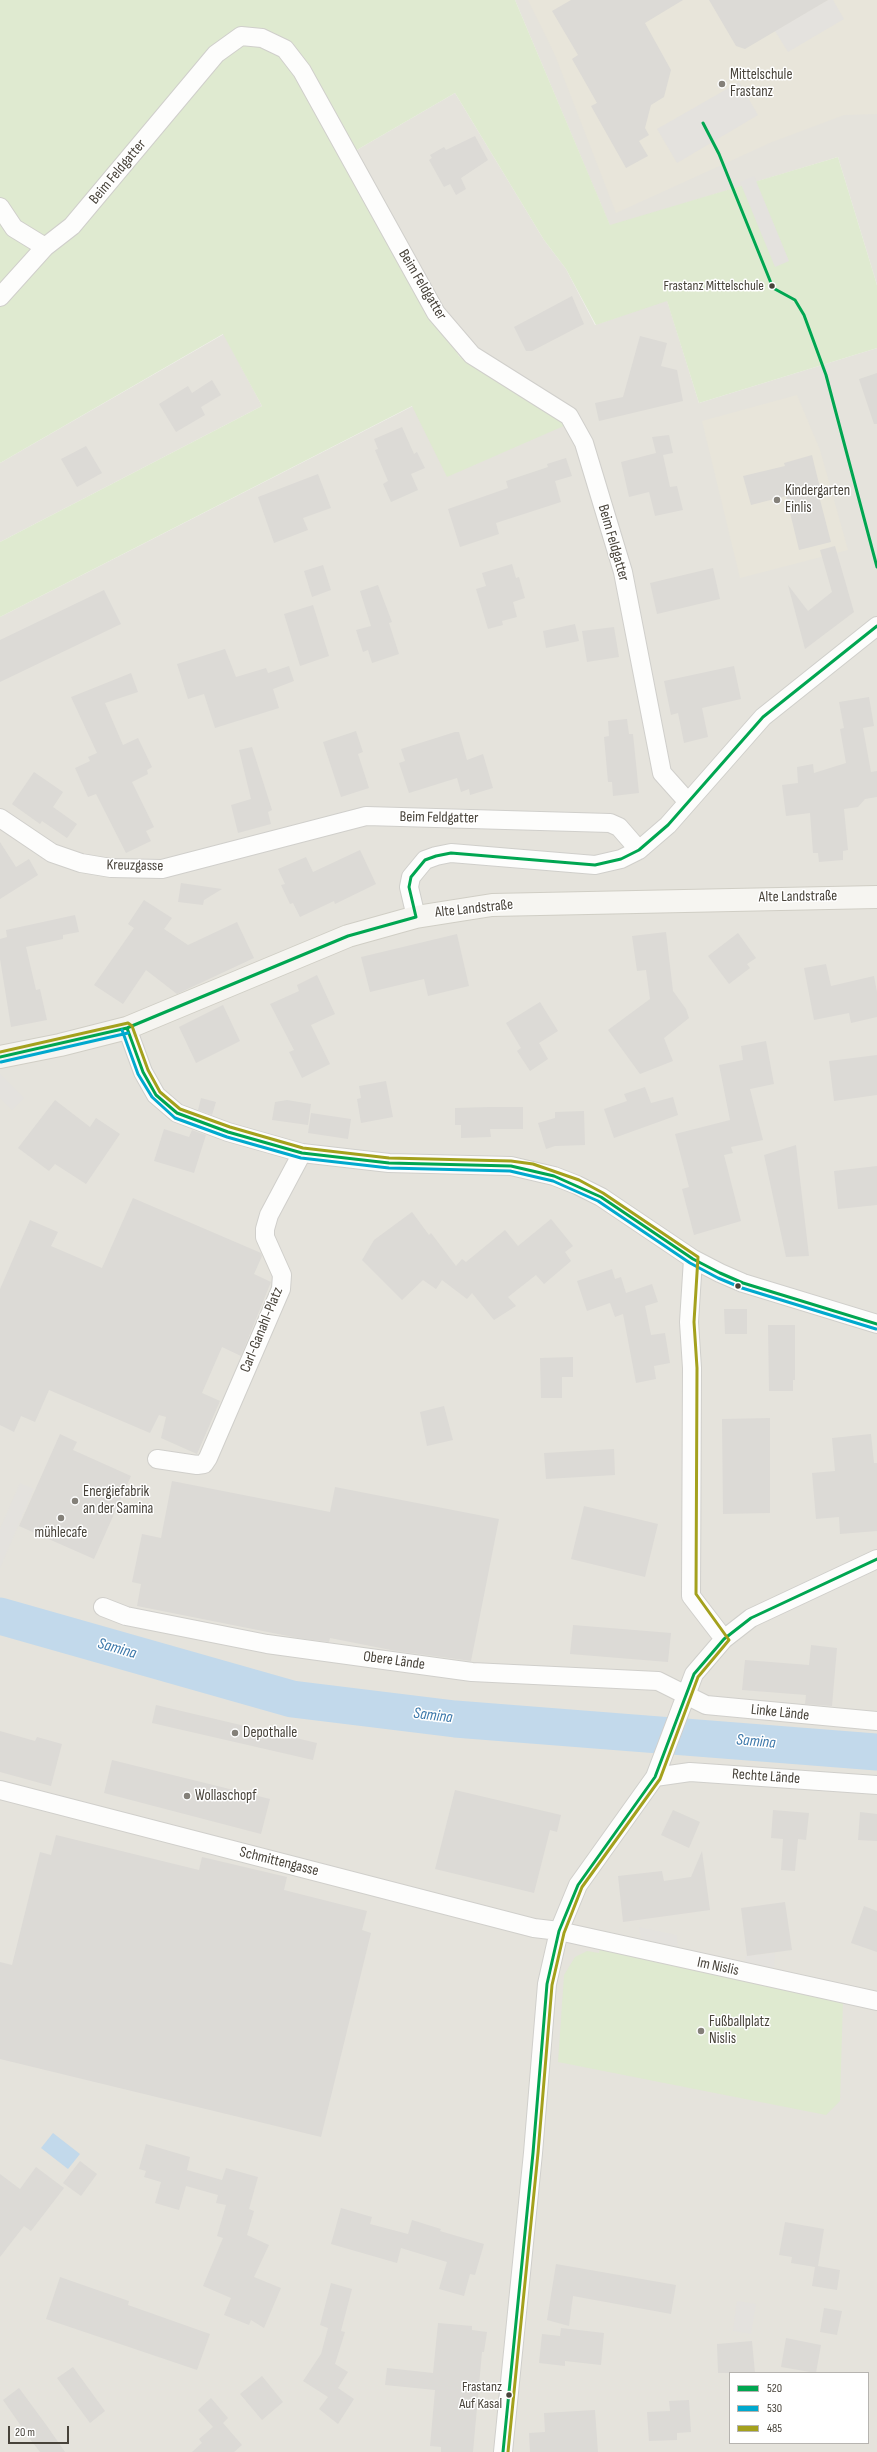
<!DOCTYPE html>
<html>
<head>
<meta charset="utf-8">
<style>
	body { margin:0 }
	#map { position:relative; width:877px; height:2452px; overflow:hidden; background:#f2f1ed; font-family:"Sofia Sans Condensed",sans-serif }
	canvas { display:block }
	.legend { position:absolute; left:729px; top:2372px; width:140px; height:72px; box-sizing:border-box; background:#fff; border:1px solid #b6b4b0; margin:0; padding:5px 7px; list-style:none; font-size:12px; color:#48433a }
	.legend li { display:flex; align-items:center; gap:8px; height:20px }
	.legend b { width:20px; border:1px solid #b6b4b0 }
	.scale { position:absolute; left:8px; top:2426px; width:61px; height:18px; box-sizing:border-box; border:2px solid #48433a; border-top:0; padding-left:5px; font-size:12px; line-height:14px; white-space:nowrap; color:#48433a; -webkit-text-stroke:3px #fff; paint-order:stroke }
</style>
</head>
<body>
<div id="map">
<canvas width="877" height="2452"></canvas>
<ul class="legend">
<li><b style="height:5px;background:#00a651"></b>520</li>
<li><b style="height:5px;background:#00a9ce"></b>530</li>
<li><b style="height:5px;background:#a4a11d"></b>485</li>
</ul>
<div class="scale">20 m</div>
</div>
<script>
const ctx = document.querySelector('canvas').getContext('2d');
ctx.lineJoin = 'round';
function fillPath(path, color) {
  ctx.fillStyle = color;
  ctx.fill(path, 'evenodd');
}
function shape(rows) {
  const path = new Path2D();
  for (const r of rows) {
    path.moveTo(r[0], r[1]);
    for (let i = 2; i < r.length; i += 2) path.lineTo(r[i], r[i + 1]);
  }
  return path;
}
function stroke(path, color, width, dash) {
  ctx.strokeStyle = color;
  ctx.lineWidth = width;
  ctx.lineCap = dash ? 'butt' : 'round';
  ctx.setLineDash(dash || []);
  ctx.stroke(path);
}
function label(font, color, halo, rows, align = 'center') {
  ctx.font = font + ' "Sofia Sans Condensed",sans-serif';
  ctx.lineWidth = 3;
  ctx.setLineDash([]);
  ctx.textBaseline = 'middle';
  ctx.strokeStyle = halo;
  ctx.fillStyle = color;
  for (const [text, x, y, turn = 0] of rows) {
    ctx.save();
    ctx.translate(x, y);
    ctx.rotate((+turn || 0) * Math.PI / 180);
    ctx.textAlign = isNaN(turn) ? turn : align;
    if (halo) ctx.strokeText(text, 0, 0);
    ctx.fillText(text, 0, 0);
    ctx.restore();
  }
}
const residential = shape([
	[515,0,877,0,877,285,838,157,610,226],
	[455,93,544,240,566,269,595,325,667,300,699,403,877,348,877,2452,0,2452,0,617,413,406,566,424,459,356,343,158],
	[730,2373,868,2373,868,2443,730,2443],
	[224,334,262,406,0,542,0,463]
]);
const education = shape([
	[528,0,877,0,877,114,844,115,772,142,616,213,555,55],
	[797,395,820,450,848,550,740,578,702,421]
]);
const green = shape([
	[0,0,515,0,610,225,838,157,877,285,877,348,699,403,667,301,596,325,566,269,544,240,455,93,343,158,459,356,566,425,447,477,412,406,0,617,0,542,262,406,223,334,0,463],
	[600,1948,843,2000,840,2101,826,2115,558,2062,564,1975,575,1957,587,1951,599,1953]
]);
const parking = shape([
	[828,0,833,0,844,19,788,52,775,31],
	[739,82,758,115,677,163,657,129],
	[754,176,789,261,775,267,740,182],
	[0,1074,24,1098,12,1110,0,1098],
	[20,1483,34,1489,0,1568,0,1529],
	[639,1927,677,1935,678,1952,642,1943],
	[775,1953,774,1971,744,1965,746,1956],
	[737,2301,756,2304,751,2334,733,2331]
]);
const water = shape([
	[53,2133,80,2154,68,2169,41,2148]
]);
const river = shape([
	[0,1616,292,1699,455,1719,877,1752]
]);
const building = shape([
	[571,0,683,0,645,23,671,70,664,97,651,105,645,128,649,135,639,141,648,156,626,168,591,106,597,103,572,59,578,55,552,11],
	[709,0,828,0,745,49,736,46],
	[475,136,488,160,461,178,466,189,456,195,450,184,444,187,429,160,432,158,430,155,444,147,446,150],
	[572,296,584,324,532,351,526,351,514,327],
	[640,336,667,343,661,366,677,370,683,401,599,421,595,403,623,397],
	[877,373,877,424,874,424,859,379],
	[212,380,221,395,201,407,205,415,176,432,159,404,188,386,192,393],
	[402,427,414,454,417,452,425,468,411,474,418,490,391,502,383,484,388,481,375,450,378,449,374,439],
	[669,435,673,453,663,455,670,487,677,486,683,510,655,516,649,492,629,497,621,462,656,453,652,437],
	[86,446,102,473,77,487,61,459],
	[812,455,820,488,817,488,831,542,799,550,786,496,751,505,743,476,785,466,784,463],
	[566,458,572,476,555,481,561,502,496,523,499,534,460,547,448,509,508,488,506,481,548,467,547,464],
	[318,474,331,508,303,518,308,530,274,543,258,497],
	[835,546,854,612,805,649,788,585,808,611,832,592,820,550],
	[512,564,516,578,519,577,525,598,513,602,517,617,502,621,503,625,488,629,476,589,486,586,482,573],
	[323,565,331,590,312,597,304,571],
	[713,568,720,599,657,614,650,583],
	[378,585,392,622,389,623,399,654,372,663,368,650,363,652,356,630,371,626,360,591],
	[104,590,121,624,0,682,0,640],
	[313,605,329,656,300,666,284,614],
	[575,624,579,641,546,648,543,631],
	[614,627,619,657,587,662,582,631],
	[225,649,236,677,266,668,268,673,289,666,294,681,273,689,279,708,215,728,204,694,188,699,177,664],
	[734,666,741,699,702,708,708,737,684,743,678,713,671,715,664,681],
	[131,673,138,692,105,703,123,745,138,738,152,767,147,770,148,774,132,782,154,827,146,831,151,841,126,853,96,794,88,797,75,768,90,761,88,757,97,753,71,697],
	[869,697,874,726,863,728,871,772,877,771,877,797,865,799,858,807,844,809,848,850,843,851,843,860,819,862,818,853,813,853,810,813,786,816,782,785,798,783,797,767,813,764,814,773,846,763,840,729,844,728,839,702],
	[627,719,629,734,633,734,639,793,613,796,612,782,608,782,604,737,609,736,608,721],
	[356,731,363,752,358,754,369,788,341,797,323,742],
	[455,732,459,732,467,760,483,754,493,788,470,795,469,789,461,792,457,778,409,793,399,763,405,761,401,749],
	[252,747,272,810,268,812,271,824,238,833,231,805,251,799,239,750],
	[34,772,63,792,53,807,77,824,67,838,42,821,40,824,12,804],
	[0,842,16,867,29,859,38,875,0,899],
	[360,850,376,884,335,904,334,901,300,917,293,903,290,904,281,885,285,884,278,869,306,857,313,872],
	[181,883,222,889,204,900,203,905,178,902],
	[144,900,172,918,164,929,188,945,237,922,254,958,177,994,146,970,123,1004,94,985,134,928,128,924],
	[75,915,79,932,63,935,63,939,26,947,36,990,40,989,47,1020,11,1027,0,959,0,939,7,937,6,930],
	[666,932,673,991,686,1009,689,1018,664,1038,673,1061,640,1074,608,1030,650,999,646,970,637,971,632,936],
	[738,933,756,958,747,964,750,968,729,984,708,956],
	[457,934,469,986,428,996,424,979,370,992,361,957],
	[826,964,831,986,874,976,877,992,877,1017,851,1023,849,1013,814,1020,804,968],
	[317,975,335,1014,311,1025,330,1064,302,1078,289,1052,294,1050,270,1004,299,991,297,985],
	[540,1002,558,1031,539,1043,548,1059,530,1071,517,1051,521,1048,506,1023],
	[223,1005,240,1041,196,1063,179,1027],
	[766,1041,774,1084,750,1089,763,1140,731,1147,733,1153,724,1155,741,1221,694,1235,682,1189,689,1187,675,1134,730,1120,719,1065,743,1060,741,1046],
	[877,1055,877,1095,834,1101,829,1061],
	[386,1081,393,1117,361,1123,357,1099,361,1098,359,1086],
	[645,1087,651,1103,673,1097,678,1115,614,1138,604,1109,627,1101,624,1094],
	[201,1098,216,1102,212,1115,198,1110],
	[55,1100,90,1127,96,1118,120,1134,86,1184,55,1164,49,1171,18,1148],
	[287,1100,311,1104,308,1125,272,1120,275,1102],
	[490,1107,523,1107,523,1129,490,1129,491,1137,461,1138,461,1125,455,1125,455,1108],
	[584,1111,585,1145,555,1146,546,1149,538,1123,555,1118,555,1112],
	[311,1113,351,1119,348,1139,308,1133],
	[164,1129,189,1137,192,1130,206,1135,194,1173,154,1161],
	[796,1145,809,1256,786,1257,764,1155],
	[877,1166,877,1205,838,1209,834,1171],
	[133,1198,261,1253,262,1256,254,1274,271,1282,241,1356,222,1347,202,1393,220,1401,197,1454,161,1438,166,1417,159,1415,150,1433,49,1390,35,1422,21,1416,14,1432,0,1425,0,1289,30,1220,58,1232,51,1246,102,1268],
	[412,1212,429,1235,431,1233,456,1266,462,1259,466,1262,505,1230,518,1246,551,1219,573,1246,565,1252,571,1261,544,1284,536,1275,508,1297,516,1306,494,1320,472,1293,467,1299,442,1280,436,1289,423,1280,402,1300,362,1260,374,1240],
	[612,1269,615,1279,621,1277,626,1293,652,1284,658,1302,645,1306,651,1335,665,1333,670,1363,654,1366,656,1379,636,1383,623,1314,615,1317,610,1303,587,1311,577,1281],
	[724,1309,747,1309,747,1334,725,1334],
	[768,1325,795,1325,795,1380,793,1380,793,1391,769,1391],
	[573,1357,573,1377,562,1377,562,1398,541,1398,540,1358],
	[444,1406,453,1440,427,1446,420,1412],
	[770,1418,770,1513,723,1514,722,1419],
	[60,1434,77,1442,73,1450,131,1476,94,1559,19,1526],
	[871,1434,874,1463,877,1463,877,1531,840,1534,839,1517,816,1519,812,1473,835,1471,832,1438],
	[614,1449,615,1475,546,1479,544,1453],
	[172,1481,330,1512,335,1487,499,1519,471,1661,396,1651,330,1638,329,1642,298,1638,137,1606,141,1584,132,1582,142,1534,161,1538],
	[584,1506,658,1524,645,1577,571,1559],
	[573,1625,671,1633,668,1662,570,1654],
	[811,1645,837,1648,832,1706,805,1704,806,1695,742,1690,745,1660,809,1665],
	[156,1705,317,1743,313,1760,152,1723],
	[0,1731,35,1741,37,1737,62,1744,51,1786,0,1772],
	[112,1760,270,1799,261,1834,104,1793],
	[455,1790,561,1815,557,1832,550,1830,534,1893,435,1869],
	[673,1810,700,1822,689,1848,661,1835],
	[773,1810,809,1813,806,1840,798,1839,795,1871,781,1870,783,1839,771,1838],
	[860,1812,877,1814,877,1841,858,1840],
	[56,1835,199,1870,202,1857,287,1877,284,1890,367,1911,362,1930,371,1933,321,2137,0,2059,0,1962,12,1965,40,1852,51,1855],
	[702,1851,710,1910,623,1922,618,1876,662,1871,664,1881,691,1877],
	[785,1902,792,1950,747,1956,741,1908],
	[864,1906,877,1911,877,1952,851,1943],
	[146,2144,190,2157,187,2170,222,2180,226,2168,258,2177,249,2209,254,2211,247,2235,269,2245,254,2277,281,2288,264,2328,251,2320,249,2325,224,2315,231,2298,203,2286,223,2238,217,2236,226,2205,216,2203,218,2195,186,2186,179,2210,155,2203,161,2182,144,2177,146,2171,139,2169],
	[80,2161,97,2174,81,2196,63,2183],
	[36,2167,64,2188,31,2231,24,2226,0,2257,0,2174,20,2189],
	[341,2208,372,2217,370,2224,408,2234,412,2220,441,2229,440,2231,484,2244,475,2275,470,2274,464,2296,439,2289,447,2262,401,2248,397,2263,331,2244],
	[785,2222,824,2229,818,2266,840,2270,837,2290,812,2286,815,2267,791,2263,792,2257,779,2255],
	[556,2264,676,2285,671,2314,573,2296,569,2326,547,2320],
	[60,2277,129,2301,128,2305,210,2334,197,2370,46,2319],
	[331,2283,352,2289,341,2331,345,2332,335,2364,348,2372,338,2388,354,2399,338,2424,319,2409,328,2397,303,2381,321,2354,328,2328,320,2325],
	[824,2308,842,2311,837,2335,820,2332],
	[438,2323,472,2326,472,2330,487,2332,484,2352,482,2352,473,2452,441,2452,441,2447,430,2446,435,2390,385,2385,387,2368,433,2373],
	[561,2328,604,2333,601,2365,565,2361,565,2366,539,2363,542,2334,560,2336],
	[786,2338,821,2345,816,2373,781,2367],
	[752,2341,755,2373,718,2373,717,2344],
	[73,2367,105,2411,90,2423,57,2378],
	[262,2376,283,2402,262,2420,240,2394],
	[19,2388,47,2426,65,2452,40,2452,30,2439,3,2400],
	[211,2398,228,2418,223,2423,242,2445,234,2452,192,2452,202,2443,199,2439,213,2427,198,2410],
	[689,2400,691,2432,677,2433,677,2440,649,2441,647,2412,670,2411,669,2401],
	[595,2410,598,2452,530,2452,529,2433,545,2432,544,2413]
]);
const minor = shape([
	[0,207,14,228,45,247],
	[0,297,45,247,72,226,216,54,241,36,262,38,285,49,302,71,436,313,472,355,569,416,584,443,623,572,662,773,687,801],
	[0,818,52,853,81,863,111,868,162,869,366,816,610,823,619,827,639,850],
	[416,917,409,887,411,877,425,860,436,856,451,853,595,865,621,859,639,850,668,825,763,717,877,626],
	[127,1028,143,1072,156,1095,177,1113,228,1132,302,1153,389,1163,511,1166,554,1176,577,1185,601,1197,693,1259,720,1273,743,1283,877,1324],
	[693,1259,689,1322,692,1368,691,1596,724,1639],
	[157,1459,197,1465,204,1464,208,1458,281,1289,282,1275,265,1237,265,1229,269,1215,302,1153],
	[103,1607,126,1616,267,1644,472,1672,658,1681,706,1705,877,1721],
	[655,1777,690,1772,877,1785],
	[0,1790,534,1928,559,1931,877,2001],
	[503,2452,533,2153,547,1984,559,1931,578,1885,655,1777,694,1674,724,1639,751,1618,877,1559]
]);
const secondary = shape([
	[0,1057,60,1045,127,1028,348,936,416,917,492,905,877,897]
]);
const bus1 = shape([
	[703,123,719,154,773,288,795,300,804,315,826,375,877,567],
	[127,1028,143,1072,156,1095,177,1113,228,1132,302,1153,389,1163,511,1166,554,1176,601,1197,693,1259,720,1273,743,1283,877,1324],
	[0,1057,127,1028,348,936,416,917,409,887,411,877,425,860,436,856,451,853,595,865,621,859,639,850,668,825,763,717,877,626],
	[503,2452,533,2153,547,1984,559,1931,578,1885,655,1777,694,1674,724,1639,751,1618,877,1559]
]);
const bus2 = shape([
	[122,1030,138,1074,152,1097,175,1118,227,1137,301,1158,389,1168,510,1171,553,1181,598,1201,690,1263,718,1278,742,1288,876,1329],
	[1,1062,128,1033]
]);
const bus3 = shape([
	[0,1052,128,1023,132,1026,148,1070,160,1092,180,1109,230,1127,303,1148,389,1158,511,1161,533,1164,579,1180,603,1193,698,1257,694,1322,697,1368,696,1594,729,1640,698,1677,660,1779,582,1887,564,1933,552,1985,538,2153,508,2452]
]);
const markers = [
	[722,84,4,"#848079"],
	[772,286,3.5,"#48433a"],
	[777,500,4,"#848079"],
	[738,1286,3.5,"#48433a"],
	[75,1501,4,"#848079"],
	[61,1518,4,"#848079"],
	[235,1733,4,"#848079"],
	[187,1796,4,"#848079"],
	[701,2031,4,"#848079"],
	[509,2395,3.5,"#48433a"]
];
const busNames = [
	["Frastanz Mittelschule",764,286],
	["Frastanz",502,2387],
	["Auf Kasal",502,2404]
];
const poiNames = [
	["Mittelschule",730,75],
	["Frastanz",730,92],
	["Kindergarten",785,491],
	["Einlis",785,508],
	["Energiefabrik",83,1492],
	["an der Samina",83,1509],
	["mühlecafe",61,1533,"center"],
	["Depothalle",243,1733],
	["Wollaschopf",195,1796],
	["Fußballplatz",709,2022],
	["Nislis",709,2039]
];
const streetNames = [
	["Beim Feldgatter",118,172,-50],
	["Beim Feldgatter",422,285,59],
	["Beim Feldgatter",613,543,74],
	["Beim Feldgatter",439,818,1],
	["Kreuzgasse",135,866,1],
	["Alte Landstraße",798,897,-1],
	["Alte Landstraße",474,909,-6],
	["Carl-Ganahl-Platz",262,1330,-68],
	["Obere Lände",394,1661,8],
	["Linke Lände",780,1713,6],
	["Rechte Lände",766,1777,4],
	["Schmittengasse",279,1862,14],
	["Im Nislis",718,1967,12]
];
const waterNames = [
	["Samina",117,1649,16],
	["Samina",433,1716,7],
	["Samina",756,1742,5]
];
fillPath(residential, '#e5e3dc');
fillPath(education, '#e8e5da');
fillPath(green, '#dfead0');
fillPath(parking, '#e4e2de');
fillPath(water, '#c2d9eb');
stroke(river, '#c2d9eb', 37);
fillPath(building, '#dcdad6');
stroke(minor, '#d0cfcb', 20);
stroke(secondary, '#d0cec5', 24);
stroke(minor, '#fdfdfc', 18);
stroke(secondary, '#f6f5f1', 22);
stroke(bus1, '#00a651', 3);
stroke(bus2, '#00a9ce', 3);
stroke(bus3, '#a4a11d', 3);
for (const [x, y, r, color] of markers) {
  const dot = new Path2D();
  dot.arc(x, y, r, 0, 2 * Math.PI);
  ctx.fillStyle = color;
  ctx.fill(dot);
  stroke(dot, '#fff', 1.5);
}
label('14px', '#48433a', '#fff', busNames, 'right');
label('15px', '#48433a', '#fff', poiNames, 'left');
label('15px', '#48433a', '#fff', streetNames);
label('italic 16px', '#3c78aa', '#fff', waterNames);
</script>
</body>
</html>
